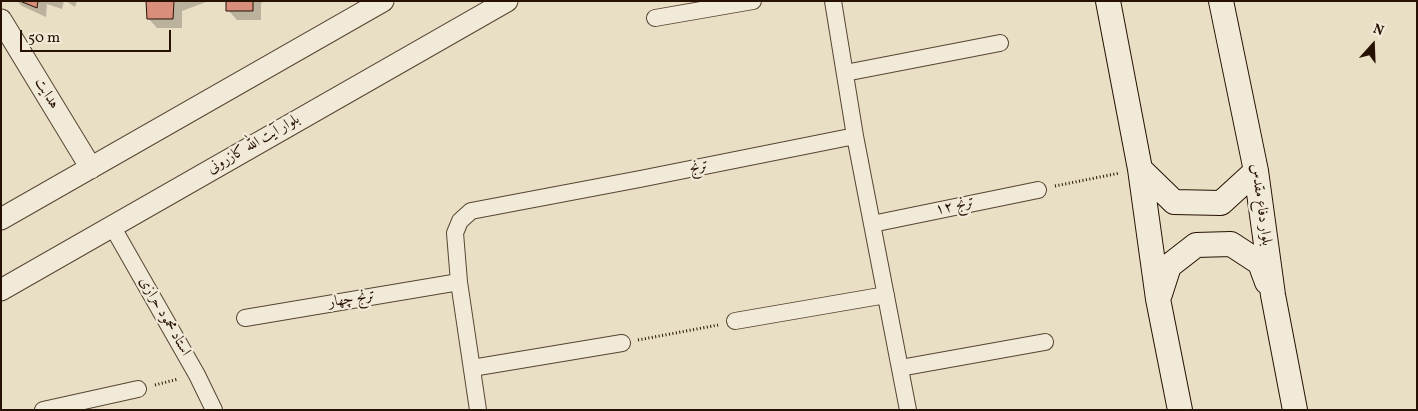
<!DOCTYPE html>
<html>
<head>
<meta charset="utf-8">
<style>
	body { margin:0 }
	#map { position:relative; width:1418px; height:411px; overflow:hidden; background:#e9dfc4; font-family:Vollkorn,serif }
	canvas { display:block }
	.frame { position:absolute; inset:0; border:2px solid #261102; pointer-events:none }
	.north { position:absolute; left:1348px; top:20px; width:50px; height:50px; -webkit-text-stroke:4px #f1ead9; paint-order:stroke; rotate:20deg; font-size:14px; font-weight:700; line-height:20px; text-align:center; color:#261102 }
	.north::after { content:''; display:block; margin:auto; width:18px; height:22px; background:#261102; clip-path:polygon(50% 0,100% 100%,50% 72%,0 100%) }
	.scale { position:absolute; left:20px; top:30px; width:151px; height:22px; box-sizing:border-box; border:2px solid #261102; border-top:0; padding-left:6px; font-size:15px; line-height:18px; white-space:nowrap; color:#261102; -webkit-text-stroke:4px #f1ead9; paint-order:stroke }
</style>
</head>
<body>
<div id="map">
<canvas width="1418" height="411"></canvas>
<div class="frame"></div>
<div class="north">N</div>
<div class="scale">50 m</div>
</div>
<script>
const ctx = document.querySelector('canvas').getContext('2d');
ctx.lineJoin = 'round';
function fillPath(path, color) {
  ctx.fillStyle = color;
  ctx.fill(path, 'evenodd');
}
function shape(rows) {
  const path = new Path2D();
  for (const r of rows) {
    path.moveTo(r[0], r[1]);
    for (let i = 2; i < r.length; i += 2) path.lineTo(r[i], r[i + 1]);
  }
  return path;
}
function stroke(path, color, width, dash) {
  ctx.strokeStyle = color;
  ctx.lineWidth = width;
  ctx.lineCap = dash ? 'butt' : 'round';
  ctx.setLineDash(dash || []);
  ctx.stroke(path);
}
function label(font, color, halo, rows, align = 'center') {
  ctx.font = font + ' Vollkorn,Amiri,serif';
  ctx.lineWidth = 4.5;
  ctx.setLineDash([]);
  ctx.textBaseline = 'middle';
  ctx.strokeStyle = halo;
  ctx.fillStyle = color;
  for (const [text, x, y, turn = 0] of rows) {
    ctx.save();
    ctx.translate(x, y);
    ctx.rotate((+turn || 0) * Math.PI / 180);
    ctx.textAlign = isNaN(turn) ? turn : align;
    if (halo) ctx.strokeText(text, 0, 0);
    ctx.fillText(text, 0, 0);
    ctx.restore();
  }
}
const shadow = shape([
	[17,1,64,1,62,9,47,4,46,17,22,6],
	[66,1,77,1,75,7],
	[147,1,206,1,206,2,182,11,182,28,157,28,148,18],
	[227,1,265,1,261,3,261,20,237,20,228,10]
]);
const building = shape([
	[20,1,38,1,37,8,20,1],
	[146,1,174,1,173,19,147,19,146,1],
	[226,1,253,1,253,11,226,11,226,1]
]);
const path = shape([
	[1055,186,1120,173],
	[638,340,718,325],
	[155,385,178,379]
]);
const minor = shape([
	[833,1,855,136],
	[655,18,753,1],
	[845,73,1000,43],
	[872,224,1038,190],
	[112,226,197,375,214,410],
	[245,318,459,282],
	[735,321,886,295],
	[472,368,622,343],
	[900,368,1045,342],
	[43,410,138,389],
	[478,410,459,282,455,233,460,221,471,211,640,179,855,136,908,410]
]);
const tertiary = shape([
	[1,20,91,168],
	[1,219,383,1],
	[1,290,507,1]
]);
const secondary = shape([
	[1108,1,1140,169,1158,299,1180,410],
	[1221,1,1256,171,1273,295,1295,410],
	[1140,169,1174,202,1221,203,1256,171],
	[1160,294,1169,266,1196,245,1231,244,1260,263,1267,282]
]);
const streetNames = [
	["هدایت",46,94,59],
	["بلوار آیت الله کازرونی",254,145,-30],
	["ترنج",699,168,-11],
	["بلوار دفاع مقدس",1260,205,82],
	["ترنج ۱۲",955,207,-12],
	["ترنج چهار",352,300,-9],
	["استاد محمود حرازی",164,317,60]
];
fillPath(shadow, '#0003');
fillPath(building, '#d98e7c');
stroke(building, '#261102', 1);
stroke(minor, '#574432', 18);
stroke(tertiary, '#574432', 23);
stroke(secondary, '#261102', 26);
stroke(path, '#261102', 3, [1, 2.5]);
stroke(minor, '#f1ead9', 16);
stroke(tertiary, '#f1ead9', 21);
stroke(secondary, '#f1ead9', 24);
label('15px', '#261102', '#f1ead9', streetNames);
</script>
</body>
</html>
